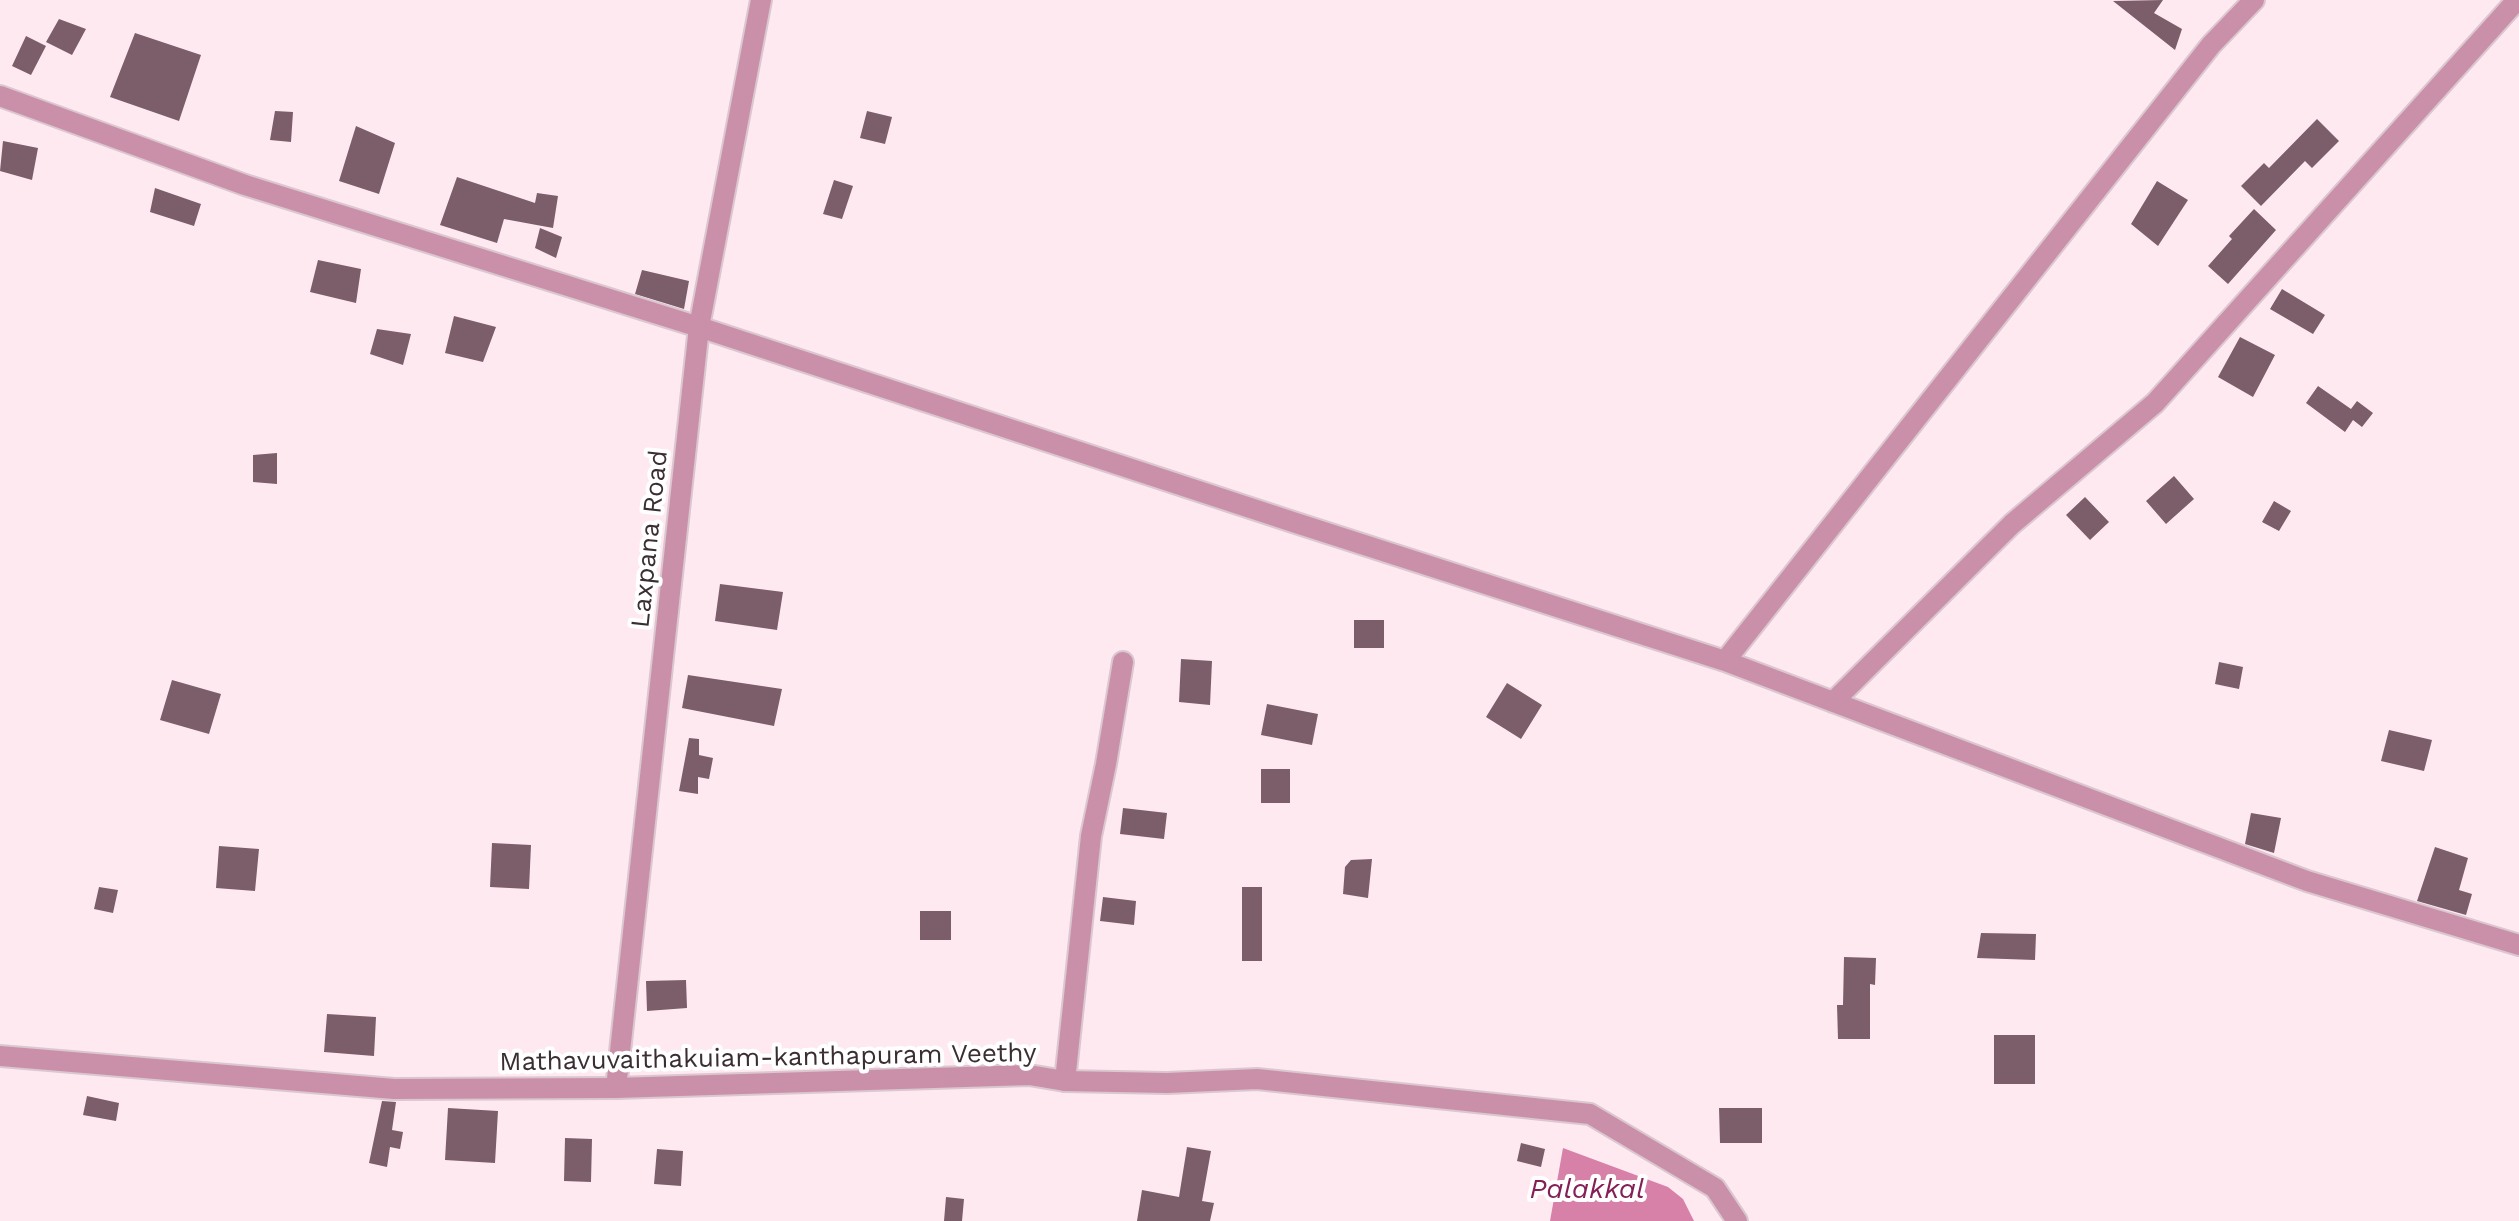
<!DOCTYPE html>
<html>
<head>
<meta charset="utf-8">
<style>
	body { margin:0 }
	canvas { display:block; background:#fee9f1 }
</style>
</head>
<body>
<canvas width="2519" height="1221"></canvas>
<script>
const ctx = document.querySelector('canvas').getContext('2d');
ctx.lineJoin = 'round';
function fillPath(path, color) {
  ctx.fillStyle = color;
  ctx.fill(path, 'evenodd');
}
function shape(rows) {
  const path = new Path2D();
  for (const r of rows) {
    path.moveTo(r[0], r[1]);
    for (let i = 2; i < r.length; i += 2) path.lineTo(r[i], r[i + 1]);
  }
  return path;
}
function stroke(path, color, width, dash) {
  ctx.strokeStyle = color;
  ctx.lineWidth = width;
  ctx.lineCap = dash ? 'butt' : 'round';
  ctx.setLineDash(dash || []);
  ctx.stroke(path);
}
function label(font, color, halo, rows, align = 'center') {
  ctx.font = font + ' "Work Sans",sans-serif';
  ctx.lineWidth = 8;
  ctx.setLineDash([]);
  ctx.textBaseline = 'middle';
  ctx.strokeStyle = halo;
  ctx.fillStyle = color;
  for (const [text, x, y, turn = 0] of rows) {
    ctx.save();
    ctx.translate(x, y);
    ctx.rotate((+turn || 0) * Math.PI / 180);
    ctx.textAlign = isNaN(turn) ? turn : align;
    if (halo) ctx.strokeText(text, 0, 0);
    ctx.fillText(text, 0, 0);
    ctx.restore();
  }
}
const water = shape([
	[1563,1148,1668,1187,1683,1199,1694,1221,1550,1221]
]);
const building = shape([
	[2163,0,2154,13,2182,29,2175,50,2113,1],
	[59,19,86,29,72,55,46,42],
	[135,33,201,55,179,121,110,97],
	[26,36,46,46,31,75,12,66],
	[275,111,293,112,291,142,270,140],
	[867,111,892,117,885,144,860,138],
	[2317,119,2339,141,2312,168,2305,161,2261,206,2241,186,2264,163,2269,168],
	[356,126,395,143,379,194,339,181],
	[3,141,38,148,32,180,0,171],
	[457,177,535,203,537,193,558,196,553,228,504,219,497,243,440,225],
	[834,180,853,186,842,219,823,214],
	[2157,181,2188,200,2158,246,2131,224],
	[155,188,201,204,194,226,150,212],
	[2254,209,2276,230,2228,284,2208,266,2232,239,2229,236],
	[540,228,562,237,556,258,535,248],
	[318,260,361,269,356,303,310,292],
	[642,270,689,281,684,309,635,294],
	[2282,289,2325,315,2313,334,2270,309],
	[454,316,496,327,483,362,445,353],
	[377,329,411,334,403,365,370,354],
	[2240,337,2275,355,2253,397,2218,377],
	[2318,386,2351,409,2357,401,2373,413,2362,427,2353,420,2345,432,2306,403],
	[277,453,277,484,253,482,253,455],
	[2174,476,2194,499,2166,524,2146,501],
	[2085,497,2109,522,2090,540,2066,515],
	[2274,501,2291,511,2279,531,2262,522],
	[720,584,783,592,777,630,715,621],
	[1354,620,1384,620,1384,648,1354,648],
	[1181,659,1212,661,1210,705,1179,702],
	[2219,662,2243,667,2239,689,2215,684],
	[688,675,782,689,774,726,682,708],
	[172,680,221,694,209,734,160,720],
	[1507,683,1542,705,1521,739,1486,717],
	[1267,704,1318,714,1312,745,1261,735],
	[2389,730,2432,740,2424,771,2381,761],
	[689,738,699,739,699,755,713,758,709,779,698,777,698,794,679,791],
	[1261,769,1290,769,1290,803,1261,803],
	[1123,808,1167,813,1164,839,1120,834],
	[2251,813,2281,818,2274,853,2245,844],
	[492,843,531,845,529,889,490,887],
	[219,846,259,849,255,891,216,888],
	[2435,847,2468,858,2459,890,2472,894,2466,915,2417,901],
	[1372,859,1368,898,1343,894,1345,867,1351,860],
	[99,887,118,890,113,913,94,909],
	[1242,887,1262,887,1262,961,1242,961],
	[1103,897,1136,901,1134,925,1100,921],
	[920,911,951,911,951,940,920,940],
	[1981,933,2036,934,2035,960,1977,958],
	[1844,957,1876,958,1875,985,1870,984,1870,1039,1838,1039,1837,1005,1843,1005],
	[686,980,687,1008,647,1011,646,981],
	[327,1014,376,1017,374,1056,324,1052],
	[1994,1035,2035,1035,2035,1084,1994,1084],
	[87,1096,119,1103,116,1121,83,1115],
	[382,1101,396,1102,392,1130,403,1132,400,1149,390,1147,387,1167,369,1163],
	[448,1108,498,1111,495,1163,445,1160],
	[1719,1108,1762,1108,1762,1143,1720,1143],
	[565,1138,592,1139,591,1182,564,1181],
	[1521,1143,1545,1149,1541,1167,1517,1161],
	[1187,1147,1211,1151,1202,1201,1214,1203,1210,1221,1137,1221,1142,1190,1179,1197],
	[657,1149,683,1151,681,1186,654,1184],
	[946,1197,964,1199,962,1221,944,1221]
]);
const minor = shape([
	[0,96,245,185,699,327,1293,522,1725,661,2211,45,2254,0],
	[1725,661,2307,881,2519,945],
	[1833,702,2012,524,2155,403,2517,0],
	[0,1056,394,1089,616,1088],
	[1065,1081,1091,836,1106,764,1123,662]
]);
const tertiary = shape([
	[761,0,699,327,616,1088,1029,1075,1065,1081,1167,1083,1257,1079,1590,1114,1715,1188,1737,1221]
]);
const streetNames = [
	["Laxpana Road",650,539,-84],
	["Mathavuvaithakuiam-kanthapuram Veethy",768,1058,-1]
];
const waterNames = [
	["Palakkal",1587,1190]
];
fillPath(water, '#d781a8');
fillPath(building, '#7b5e6a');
stroke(minor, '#dbc7cf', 24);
stroke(tertiary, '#dbc7cf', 24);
stroke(minor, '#cb90a9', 20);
stroke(tertiary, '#cb90a9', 20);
label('26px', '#3a2e33', '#fff', streetNames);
label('italic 28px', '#852057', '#fff', waterNames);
</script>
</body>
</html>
